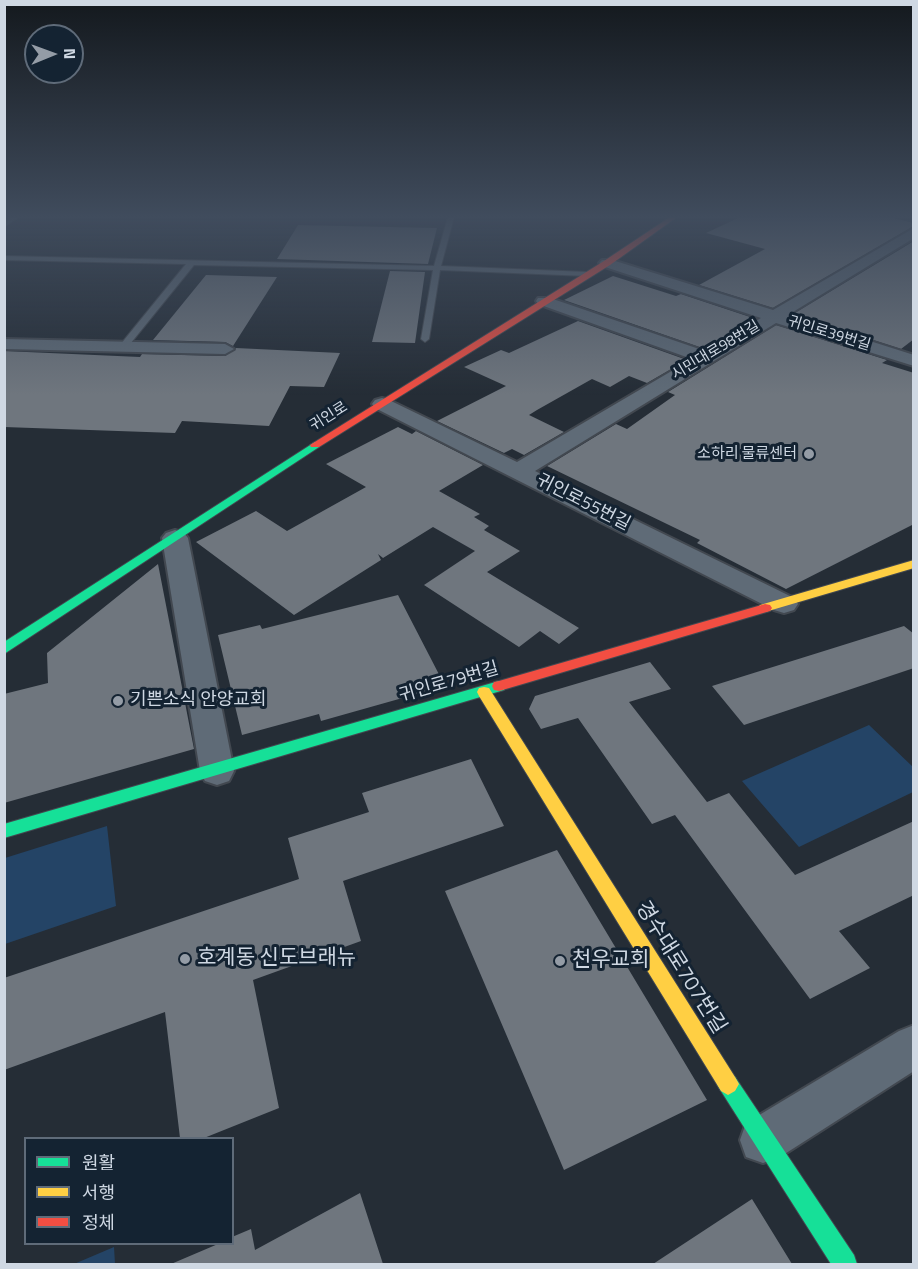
<!DOCTYPE html>
<html>
<head>
<meta charset="utf-8">
<style>
	body { margin:0 }
	#map { position:relative; width:918px; height:1269px; overflow:hidden; background:#252d36; font-family:"Titillium Web","Noto Sans KR",sans-serif }
	canvas { display:block }
	.frame { position:absolute; inset:0; border:6px solid #cfd8e3; pointer-events:none }
	.legend { position:absolute; left:24px; top:1137px; width:210px; height:108px; box-sizing:border-box; background:#142332; border:2px solid #5f6b79; margin:0; padding:8px 10px; list-style:none; font-size:18px; color:#cfd8e3 }
	.legend li { display:flex; align-items:center; gap:12px; height:30px }
	.legend b { width:30px; border:2px solid #5f6b79 }
	.north { position:absolute; left:24px; top:24px; width:60px; height:60px; box-sizing:border-box; background:#142332; border:2px solid #5f6b79; border-radius:50%; rotate:89deg; font-size:16px; font-weight:700; line-height:24px; text-align:center; color:#cfd8e3 }
	.north::after { content:''; display:block; margin:auto; width:21px; height:27px; background:#949ca6; clip-path:polygon(50% 0,100% 100%,50% 72%,0 100%) }
</style>
</head>
<body>
<div id="map">
<canvas width="918" height="1269"></canvas>
<div class="frame"></div>
<ul class="legend">
<li><b style="height:8px;background:#16e098"></b>원활</li>
<li><b style="height:8px;background:#ffcf43"></b>서행</li>
<li><b style="height:8px;background:#f24e42"></b>정체</li>
</ul>
<div class="north">N</div>
</div>
<script>
const ctx = document.querySelector('canvas').getContext('2d');
ctx.lineJoin = 'round';
function fillPath(path, color) {
  ctx.fillStyle = color;
  ctx.fill(path, 'evenodd');
}
function shape(rows) {
  const path = new Path2D();
  for (const r of rows) {
    path.moveTo(r[0], r[1]);
    for (let i = 2; i < r.length; i += 2) path.lineTo(r[i], r[i + 1]);
  }
  return path;
}
function stroke(path, color, width, dash) {
  ctx.strokeStyle = color;
  ctx.lineWidth = width;
  ctx.lineCap = dash ? 'butt' : 'round';
  ctx.setLineDash(dash || []);
  ctx.stroke(path);
}
function label(font, color, halo, rows, align = 'center') {
  ctx.font = font + ' "Titillium Web","Noto Sans KR",sans-serif';
  ctx.lineWidth = 6;
  ctx.setLineDash([]);
  ctx.textBaseline = 'middle';
  ctx.strokeStyle = halo;
  ctx.fillStyle = color;
  for (const [text, x, y, turn = 0] of rows) {
    ctx.save();
    ctx.translate(x, y);
    ctx.rotate((+turn || 0) * Math.PI / 180);
    ctx.textAlign = isNaN(turn) ? turn : align;
    if (halo) ctx.strokeText(text, 0, 0);
    ctx.fillText(text, 0, 0);
    ctx.restore();
  }
}
const green = shape([
	[869,725,913,767,913,792,799,847,742,781],
	[107,826,116,906,5,944,5,858],
	[114,1247,115,1264,74,1264]
]);
const building = shape([
	[740,217,889,217,914,223,914,226,773,308,699,285,765,249,706,233],
	[298,225,437,228,428,264,277,259],
	[914,241,914,339,901,349,793,314],
	[390,271,425,272,415,343,372,342],
	[206,275,277,277,233,346,225,342,153,340],
	[613,276,676,296,681,294,756,319,705,349,564,300],
	[578,321,687,360,647,383,629,376,610,387,592,379,537,410,529,415,564,432,524,455,512,449,504,453,437,421,506,386,464,367,501,350,509,353],
	[776,325,887,360,882,363,914,373,914,524,786,589,697,543,700,540,547,466,616,424,627,429,675,395,668,392],
	[236,348,340,353,324,387,290,386,269,426,182,421,175,433,4,427,4,351,140,357,142,354,225,356],
	[398,427,412,434,416,431,483,465,439,491,480,514,474,517,489,526,484,530,520,551,487,572,579,628,559,644,540,631,519,647,424,585,475,551,433,527,383,558,378,554,381,560,294,615,196,542,256,511,287,531,366,487,326,464],
	[158,564,194,749,4,803,4,694,48,683,47,653],
	[398,595,445,686,321,721,319,714,242,735,218,635,260,625,262,629],
	[904,626,914,634,914,668,744,725,712,686],
	[650,662,671,689,629,702,707,802,729,793,795,875,914,821,914,895,839,931,870,968,810,999,675,815,652,824,578,718,541,729,529,709,535,696],
	[471,759,504,826,343,881,361,941,253,980,279,1108,204,1138,180,1138,165,1012,4,1070,4,978,299,879,288,838,369,812,362,793],
	[557,850,707,1100,564,1170,445,891],
	[360,1193,383,1264,171,1264,218,1244,232,1244,232,1237,251,1229,255,1250],
	[752,1199,792,1264,653,1264]
]);
const lane = shape([
	[12,217,19,217,4,227,4,222,12,217],
	[448,217,454,217,441,266,587,272,591,274,587,276,440,270,429,339,425,342,421,339,433,270,194,265,126,349,123,350,119,347,120,345,186,264,4,260,4,256,434,266,448,217]
]);
const street = shape([
	[914,228,914,238,788,315,914,355,914,366,776,323,535,471,794,598,798,604,794,610,784,613,774,610,375,408,372,404,375,400,382,398,389,400,517,462,692,359,538,304,536,301,538,298,550,298,705,351,761,318,602,266,599,263,602,260,612,260,773,310,914,228],
	[4,339,225,344,234,349,225,354,4,349,4,339],
	[175,530,184,533,188,538,234,771,229,781,217,785,205,781,200,771,162,538,166,533,175,530],
	[914,1025,914,1071,780,1157,763,1163,746,1157,740,1140,746,1123,899,1031,914,1025]
]);
const fast = shape([
	[315,442,319,443,319,447,4,654,4,642,315,442],
	[499,681,504,682,506,686,504,690,4,838,4,824,499,681],
	[728,1073,735,1077,854,1255,857,1264,831,1264,721,1091,717,1084,721,1077,728,1073]
]);
const slow = shape([
	[914,560,914,568,765,612,758,608,760,605,914,560],
	[484,687,489,688,735,1077,739,1084,735,1091,728,1095,721,1091,479,696,477,692,479,688,484,687]
]);
const jam = shape([
	[670,217,677,217,610,265,319,447,311,447,310,445,604,261,670,217],
	[765,604,770,605,772,608,770,611,499,691,494,690,492,686,494,682,499,681,765,604]
]);
const markers = [
	[809,454,6,"#949ca6"],
	[118,701,6,"#949ca6"],
	[185,959,6,"#949ca6"],
	[560,961,6,"#949ca6"]
];
const farStreetnames = [
	["귀인로39번길",829,334,17],
	["시민대로98번길",716,351,-31],
	["귀인로",329,417,-32]
];
const farPoinames = [
	["소하리 물류센터",797,454]
];
const streetNames = [
	["귀인로55번길",583,503,27],
	["귀인로79번길",449,683,-16]
];
const poiNames = [
	["기쁜소식 안양교회",130,701]
];
const nearPoinames = [
	["호계동 신도브래뉴",197,959],
	["천우교회",572,961]
];
const nearStreetnames = [
	["경수대로707번길",680,968,58]
];
fillPath(green, '#244466');
fillPath(building, '#6f767e');
stroke(lane, '#424850', 2);
stroke(street, '#424850', 4);
stroke(fast, '#424850', 2);
stroke(slow, '#424850', 2);
stroke(jam, '#424850', 2);
fillPath(lane, '#5f6b77');
fillPath(street, '#5f6b77');
fillPath(fast, '#16e098');
fillPath(slow, '#ffcf43');
fillPath(jam, '#f24e42');
const sky = ctx.createLinearGradient(0, 0, 0, 395);
sky.addColorStop(0, '#14191e');
sky.addColorStop(0.55, '#404c5d');
sky.addColorStop(1, '#404c5d00');
ctx.fillStyle = sky;
ctx.fillRect(0, 0, 918, 395);
for (const [x, y, r, color] of markers) {
  const dot = new Path2D();
  dot.arc(x, y, r, 0, 2 * Math.PI);
  ctx.fillStyle = color;
  ctx.fill(dot);
  stroke(dot, '#142332', 2);
}
label('15px', '#cfd8e3', '#142332', farStreetnames);
label('15px', '#cfd8e3', '#142332', farPoinames, 'right');
label('18px', '#cfd8e3', '#142332', streetNames);
label('18px', '#cfd8e3', '#142332', poiNames, 'left');
label('21px', '#cfd8e3', '#142332', nearPoinames, 'left');
label('21px', '#cfd8e3', '#142332', nearStreetnames);
</script>
</body>
</html>
